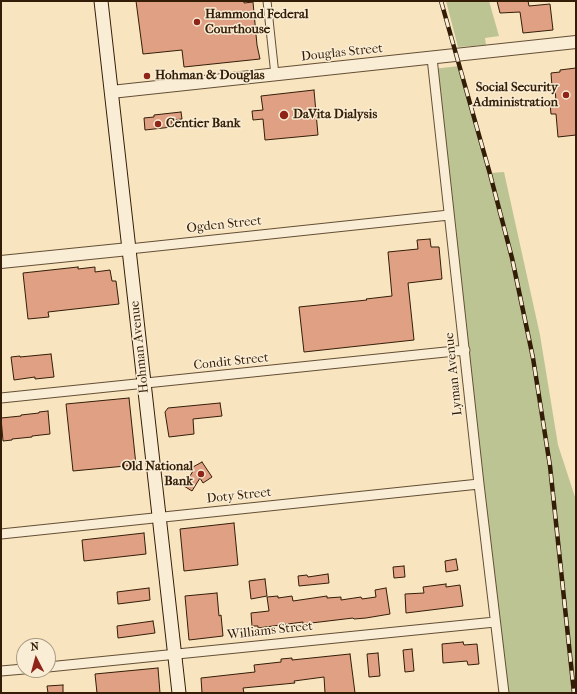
<!DOCTYPE html>
<html>
<head>
<meta charset="utf-8">
<style>
	body { margin:0 }
	#map { position:relative; width:577px; height:694px; overflow:hidden; background:#f8e4be; font-family:"IM FELL French Canon",serif }
	canvas { display:block }
	.frame { position:absolute; inset:0; border:2px solid #331d07; pointer-events:none }
	.north { position:absolute; left:16px; top:638px; width:40px; height:40px; box-sizing:border-box; background:#faedd5; border:1px solid #aa9a83; border-radius:50%; rotate:354deg; font-size:11px; font-weight:700; line-height:16px; text-align:center; color:#331d07 }
	.north::after { content:''; display:block; margin:auto; width:14px; height:18px; background:#8f2418; clip-path:polygon(50% 0,100% 100%,50% 72%,0 100%) }
</style>
</head>
<body>
<div id="map">
<canvas width="577" height="694"></canvas>
<div class="frame"></div>
<div class="north">N</div>
</div>
<script>
const ctx = document.querySelector('canvas').getContext('2d');
ctx.lineJoin = 'round';
function fillPath(path, color) {
  ctx.fillStyle = color;
  ctx.fill(path, 'evenodd');
}
function shape(rows) {
  const path = new Path2D();
  for (const r of rows) {
    path.moveTo(r[0], r[1]);
    for (let i = 2; i < r.length; i += 2) path.lineTo(r[i], r[i + 1]);
  }
  return path;
}
function stroke(path, color, width, dash) {
  ctx.strokeStyle = color;
  ctx.lineWidth = width;
  ctx.lineCap = dash ? 'butt' : 'round';
  ctx.setLineDash(dash || []);
  ctx.stroke(path);
}
function label(font, color, halo, rows, align = 'center') {
  ctx.font = font + ' "IM FELL French Canon",serif';
  ctx.lineWidth = 3;
  ctx.setLineDash([]);
  ctx.textBaseline = 'middle';
  ctx.strokeStyle = halo;
  ctx.fillStyle = color;
  for (const [text, x, y, turn = 0] of rows) {
    ctx.save();
    ctx.translate(x, y);
    ctx.rotate((+turn || 0) * Math.PI / 180);
    ctx.textAlign = isNaN(turn) ? turn : align;
    if (halo) ctx.strokeText(text, 0, 0);
    ctx.fillText(text, 0, 0);
    ctx.restore();
  }
}
const green = shape([
	[446,1,489,1,499,36,485,38,486,45,458,47],
	[459,66,490,173,504,172,540,335,558,445,576,500,576,693,507,693,433,69]
]);
const building = shape([
	[136,1,244,1,244,3,253,2,257,45,260,59,184,67,182,50,143,54,136,1],
	[497,1,528,1,529,6,550,4,553,30,523,33,520,12,500,13,497,1],
	[576,68,576,135,558,137,556,114,551,114,550,104,556,103,555,86,552,87,551,73,560,72,560,70,576,68],
	[314,90,318,135,265,140,263,119,253,120,252,111,263,110,261,96,314,90],
	[181,112,182,119,172,120,172,127,145,130,144,118,154,117,154,115,181,112],
	[430,239,431,247,439,247,442,279,408,283,414,340,304,352,299,307,367,300,366,299,392,296,388,252,418,249,417,240,430,239],
	[78,267,78,269,95,267,95,272,110,270,112,281,116,281,119,304,48,312,49,317,28,319,23,273,78,267],
	[51,354,54,377,35,379,35,377,14,380,11,357,20,356,20,357,51,354],
	[129,398,136,465,73,471,66,404,129,398],
	[220,403,222,416,193,419,194,434,169,437,165,412,168,408,220,403],
	[48,411,50,434,32,436,32,437,12,439,12,440,3,441,1,418,21,416,21,415,39,413,39,412,48,411],
	[202,462,212,477,203,483,200,478,192,491,184,486,193,471,193,467,202,462],
	[234,523,238,565,184,571,180,529,234,523],
	[144,533,146,554,84,561,82,540,144,533],
	[456,559,458,570,446,572,445,561,456,559],
	[404,566,405,577,394,578,393,567,404,566],
	[328,574,329,583,299,586,298,576,307,575,308,577,328,574],
	[265,579,267,596,251,599,249,581,265,579],
	[446,584,446,587,460,585,463,606,406,613,405,594,424,593,423,587,446,584],
	[149,588,150,600,118,604,117,592,149,588],
	[386,588,390,614,366,618,354,619,353,618,303,624,303,622,258,628,258,626,252,626,251,613,269,611,267,597,278,596,278,598,292,596,293,601,327,596,327,598,341,597,341,600,361,597,362,599,376,597,375,590,386,588],
	[217,593,219,616,221,615,223,636,189,640,185,596,217,593],
	[153,621,155,633,118,638,117,626,153,621],
	[463,642,464,645,477,644,479,664,468,665,467,661,443,663,442,644,463,642],
	[412,649,414,671,405,672,403,650,412,649],
	[378,653,380,676,369,677,367,654,378,653],
	[350,654,355,693,325,693,324,677,294,681,295,683,243,688,244,693,202,693,201,678,255,672,254,665,281,662,281,659,292,658,292,660,350,654],
	[158,668,160,693,97,693,95,674,158,668],
	[63,685,63,693,48,693,47,686,63,685]
]);
const pedestrian = shape([
	[267,1,275,75]
]);
const minor = shape([
	[432,58,479,484,504,693],
	[129,249,449,215],
	[1,398,465,350],
	[1,534,479,484],
	[48,667,495,622],
	[1,671,24,669]
]);
const tertiary = shape([
	[111,92,576,42],
	[1,262,129,249]
]);
const secondary = shape([
	[101,1,179,693]
]);
const rail = shape([
	[441,1,490,174,512,258,533,358,550,466,574,693]
]);
const markers = [
	[197,22,4,"#8f2418"],
	[147,76,4,"#8f2418"],
	[566,95,4,"#8f2418"],
	[284,115,5,"#8f2418"],
	[158,124,4,"#8f2418"],
	[201,474,4,"#8f2418"]
];
const poiNames = [
	["Hammond Federal",205,15],
	["Courthouse",205,30],
	["Hohman & Douglas",155,76],
	["Social Security",558,88,"right"],
	["Administration",558,103,"right"],
	["DaVita Dialysis",293,115],
	["Centier Bank",166,124],
	["Old National",193,467,"right"],
	["Bank",193,482,"right"]
];
const streetNames = [
	["Douglas Street",342,53,-6],
	["Ogden Street",224,225,-6],
	["Hohman Avenue",140,347,-96],
	["Condit Street",231,362,-6],
	["Lyman Avenue",454,374,-96],
	["Doty Street",239,496,-6],
	["Williams Street",270,631,-6]
];
fillPath(green, '#bcc493');
fillPath(building, '#dfa084');
stroke(building, '#331d07', 1);
stroke(pedestrian, '#644f35', 9);
stroke(minor, '#644f35', 11);
stroke(tertiary, '#644f35', 14);
stroke(secondary, '#331d07', 15);
stroke(pedestrian, '#faedd5', 7);
stroke(minor, '#faedd5', 9);
stroke(tertiary, '#faedd5', 12);
stroke(secondary, '#faedd5', 13);
stroke(rail, '#331d07', 4.5);
stroke(rail, '#faedd5', 3, [9]);
for (const [x, y, r, color] of markers) {
  const dot = new Path2D();
  dot.arc(x, y, r, 0, 2 * Math.PI);
  ctx.fillStyle = color;
  ctx.fill(dot);
  stroke(dot, '#faedd5', 1.5);
}
label('bold 13px', '#331d07', '#faedd5', poiNames, 'left');
label('13px', '#331d07', '#faedd5', streetNames);
</script>
</body>
</html>
